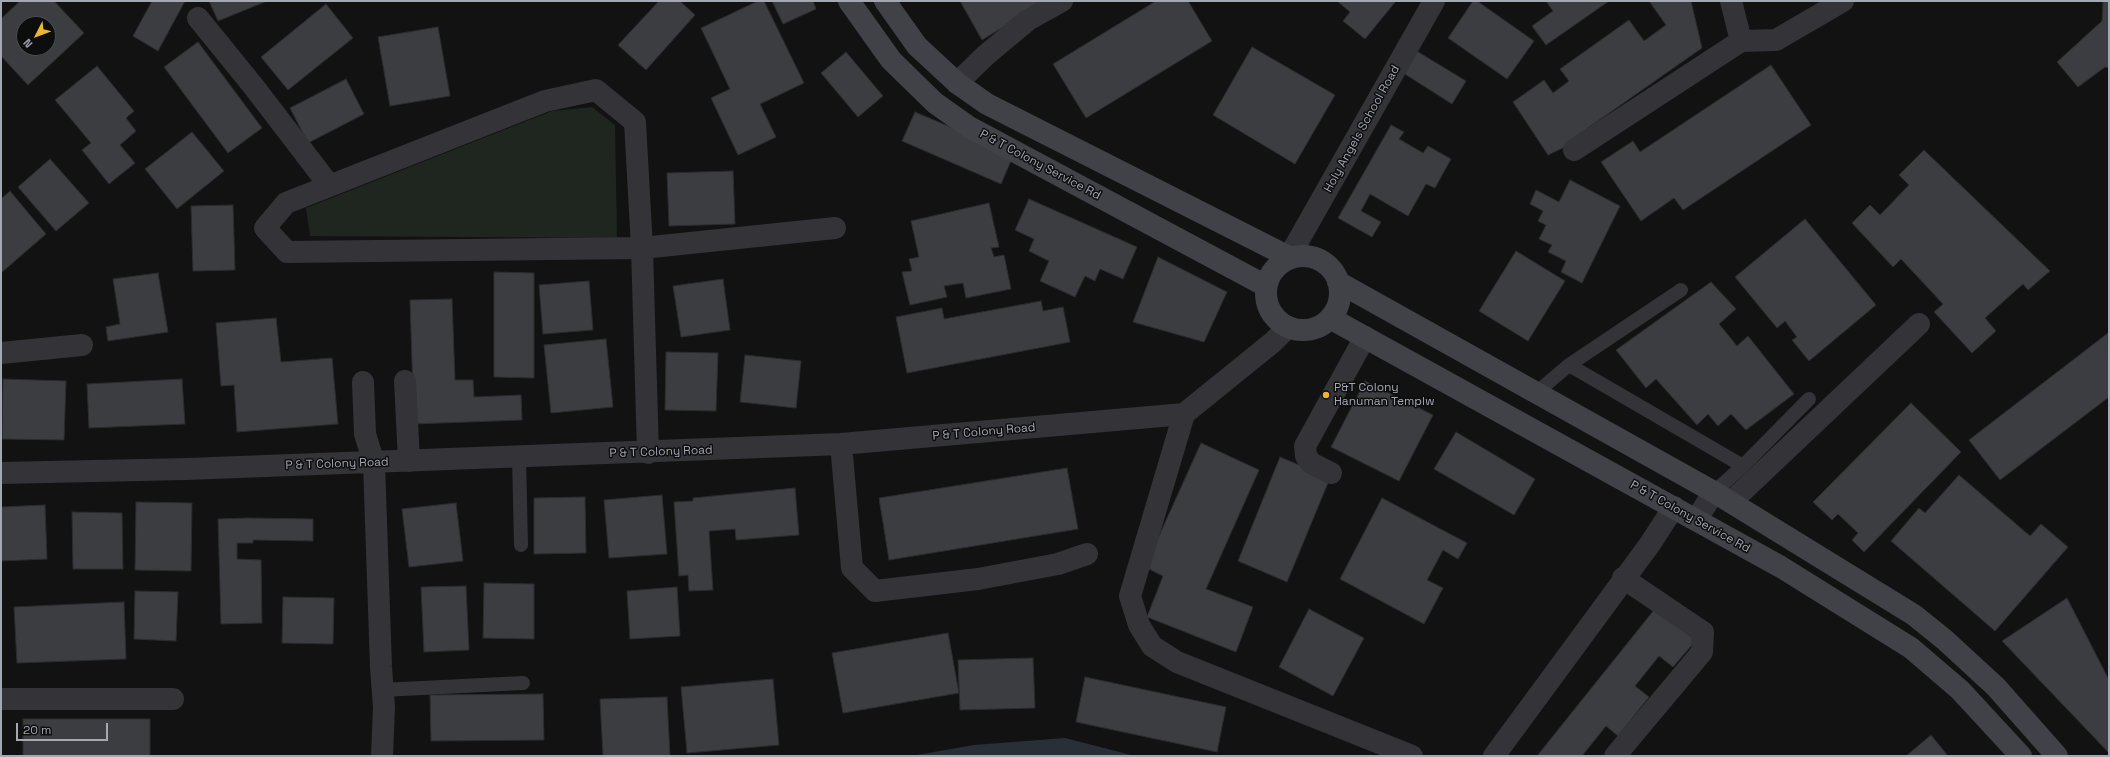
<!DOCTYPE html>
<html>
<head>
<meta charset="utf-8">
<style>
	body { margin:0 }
	#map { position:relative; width:2110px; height:757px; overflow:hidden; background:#121213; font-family:"Space Grotesk",sans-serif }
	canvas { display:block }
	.frame { position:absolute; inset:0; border:2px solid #a3a8b3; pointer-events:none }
	.north { position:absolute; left:16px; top:16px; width:40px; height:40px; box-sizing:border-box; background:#0d0d0e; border:1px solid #494b50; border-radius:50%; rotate:228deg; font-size:11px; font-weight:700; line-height:16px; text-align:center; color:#a3a8b3 }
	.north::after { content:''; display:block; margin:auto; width:14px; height:18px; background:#ebb632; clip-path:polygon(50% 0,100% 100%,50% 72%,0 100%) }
	.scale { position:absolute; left:16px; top:723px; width:92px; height:18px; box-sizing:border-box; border:2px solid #a3a8b3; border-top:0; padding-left:5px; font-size:12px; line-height:14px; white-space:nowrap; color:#a3a8b3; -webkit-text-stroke:3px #0d0d0e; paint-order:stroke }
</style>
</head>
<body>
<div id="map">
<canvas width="2110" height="757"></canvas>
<div class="frame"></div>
<div class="north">N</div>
<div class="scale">20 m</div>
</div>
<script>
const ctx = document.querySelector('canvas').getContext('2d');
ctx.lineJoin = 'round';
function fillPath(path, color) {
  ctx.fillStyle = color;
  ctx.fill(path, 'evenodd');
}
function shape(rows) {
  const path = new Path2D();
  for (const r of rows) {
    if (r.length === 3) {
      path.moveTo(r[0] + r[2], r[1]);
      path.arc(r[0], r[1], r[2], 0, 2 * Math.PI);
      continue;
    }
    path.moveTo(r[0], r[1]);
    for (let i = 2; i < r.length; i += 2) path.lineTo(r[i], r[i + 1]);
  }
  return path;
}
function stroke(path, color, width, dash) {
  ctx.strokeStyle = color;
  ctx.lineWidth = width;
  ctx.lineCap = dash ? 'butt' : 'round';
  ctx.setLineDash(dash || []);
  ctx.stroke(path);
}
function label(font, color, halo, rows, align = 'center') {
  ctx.font = font + ' "Space Grotesk",sans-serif';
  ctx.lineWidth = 3;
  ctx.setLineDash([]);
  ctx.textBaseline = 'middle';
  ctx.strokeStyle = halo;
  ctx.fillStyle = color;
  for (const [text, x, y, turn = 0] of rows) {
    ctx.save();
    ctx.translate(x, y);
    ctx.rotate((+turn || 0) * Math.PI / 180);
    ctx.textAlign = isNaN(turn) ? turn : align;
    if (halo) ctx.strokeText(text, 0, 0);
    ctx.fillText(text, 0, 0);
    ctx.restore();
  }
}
const green = shape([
	[592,107,615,125,617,238,310,236,306,208,552,111]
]);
const water = shape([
	[1065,738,1135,756,911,756,974,745]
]);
const building = shape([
	[20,1,54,1,84,33,28,85,1,56,1,19,20,1],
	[24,24,48,24,48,48,24,48,24,24],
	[152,1,185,1,158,51,133,36,152,1],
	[209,1,267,1,218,21,209,1],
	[659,1,680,1,695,15,646,70,618,45,659,1],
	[758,1,764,1,804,83,760,104,776,137,738,155,711,98,730,89,701,28,758,1],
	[772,1,813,1,816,9,783,24,772,1],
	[960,1,1045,1,982,40,960,1],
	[1156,1,1188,1,1212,41,1086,118,1053,64,1156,1],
	[1337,1,1396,1,1365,39,1343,21,1350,12,1337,1],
	[1473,1,1477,1,1534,41,1507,79,1448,38,1473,1],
	[1546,1,1609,1,1546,45,1532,26,1553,11,1546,1],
	[1649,1,1691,1,1702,48,1575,137,1567,146,1548,155,1513,102,1544,80,1553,93,1569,81,1560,69,1629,20,1644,41,1666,25,1649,1],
	[2103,1,2109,1,2109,68,2105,67,2078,87,2057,62,2102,21,2103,1],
	[326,4,353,38,288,90,261,57,326,4],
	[438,27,450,96,390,106,378,37,438,27],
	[198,42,262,128,228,153,164,67,198,42],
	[1252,47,1335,95,1295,164,1213,115,1252,47],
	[1410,47,1466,81,1452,104,1397,69,1410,47],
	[846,52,883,96,858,117,821,73,846,52],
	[1771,65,1811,125,1683,210,1674,198,1641,221,1601,162,1633,141,1640,152,1771,65],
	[97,66,134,111,126,118,136,131,120,145,135,163,109,184,82,150,91,143,55,100,97,66],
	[346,79,364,114,308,143,290,108,346,79],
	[915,112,1014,154,1001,184,902,141,915,112],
	[1391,125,1404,132,1399,139,1423,153,1428,146,1451,159,1435,188,1426,184,1408,216,1370,194,1361,211,1381,222,1372,237,1338,218,1391,125],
	[192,132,224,171,177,209,145,169,192,132],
	[1924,150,2050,271,2028,290,2023,284,1985,318,1996,331,1972,353,1934,312,1943,304,1901,259,1893,267,1852,223,1870,205,1880,215,1909,185,1899,175,1924,150],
	[50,159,89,203,56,231,18,187,50,159],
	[733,171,735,224,669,226,667,173,733,171],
	[1570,180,1620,206,1582,283,1561,272,1566,261,1548,252,1552,245,1539,239,1546,225,1538,221,1543,211,1530,204,1536,190,1559,202,1570,180],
	[10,191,46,234,1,273,1,199,10,191],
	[1029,199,1137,247,1123,279,1100,269,1095,281,1085,276,1075,297,1040,281,1049,261,1029,251,1034,239,1015,230,1029,199],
	[989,203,999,247,991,248,994,257,1004,255,1011,289,966,298,963,283,944,286,947,297,910,305,902,272,912,271,909,259,919,257,911,221,989,203],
	[233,205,235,270,193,271,191,206,233,205],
	[1805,219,1876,305,1809,361,1792,340,1797,337,1785,321,1777,328,1735,277,1805,219],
	[1516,251,1565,281,1528,341,1479,311,1516,251],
	[1158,257,1227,292,1204,342,1133,322,1158,257],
	[494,272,534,273,534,378,494,377,494,272],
	[158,273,168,332,108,341,106,327,120,324,113,279,158,273],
	[723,279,730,330,681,337,673,286,723,279],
	[589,281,593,330,543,334,539,285,589,281],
	[1711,282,1736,309,1719,324,1737,346,1748,336,1794,394,1746,430,1731,414,1718,426,1708,414,1697,425,1656,379,1646,388,1616,350,1711,282],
	[452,299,455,380,473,380,474,397,521,395,522,420,414,424,410,300,452,299],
	[1041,301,1043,311,1063,307,1070,342,907,373,896,317,942,308,944,319,1041,301],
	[276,318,281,362,332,358,338,424,237,432,234,385,221,386,216,323,276,318],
	[2108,333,2109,397,2000,480,1969,440,2108,333],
	[606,339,613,407,551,413,544,345,606,339],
	[666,352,718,353,716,411,665,410,666,352],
	[745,355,801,361,796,408,740,402,745,355],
	[3,379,66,381,64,440,2,439,3,379],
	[182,379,185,424,89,428,87,384,182,379],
	[1365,381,1433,415,1399,481,1331,447,1365,381],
	[1911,403,1961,452,1864,552,1852,540,1858,533,1838,514,1832,520,1813,502,1911,403],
	[1456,432,1535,479,1514,515,1434,469,1456,432],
	[1201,443,1259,470,1206,589,1253,607,1236,652,1147,617,1163,576,1145,567,1201,443],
	[1280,457,1330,478,1287,582,1238,561,1280,457],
	[1067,468,1078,529,889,560,879,498,1067,468],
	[1959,475,2030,536,2041,524,2068,547,1995,631,1891,541,1919,508,1925,513,1959,475],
	[795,488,799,535,736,540,735,529,709,531,713,590,689,591,688,575,679,576,674,502,693,501,693,498,795,488],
	[662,495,667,554,609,558,604,500,662,495],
	[585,497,586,553,534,554,534,498,585,497],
	[1382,498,1467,543,1458,559,1443,550,1427,580,1443,588,1424,624,1340,579,1382,498],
	[136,502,192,503,191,571,135,570,136,502],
	[456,503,463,561,409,567,402,509,456,503],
	[45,505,47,559,1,561,1,507,45,505],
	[72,512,122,513,123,569,73,569,72,512],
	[248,518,313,519,313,541,253,540,253,543,237,543,237,559,261,560,262,623,221,624,218,519,248,518],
	[484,583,534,584,534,639,483,638,484,583],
	[466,586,469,650,424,652,421,587,466,586],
	[677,587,680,636,630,639,627,591,677,587],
	[135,591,178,592,176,641,134,639,135,591],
	[283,597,334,598,333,644,282,643,283,597],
	[2067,598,2109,680,2109,753,2002,641,2067,598],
	[124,602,126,659,17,663,14,607,124,602],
	[1309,609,1364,638,1333,696,1279,667,1309,609],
	[1654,610,1696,640,1673,667,1659,656,1635,686,1649,697,1618,736,1606,726,1582,756,1537,756,1654,610],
	[948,633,959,693,843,713,832,653,948,633],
	[1033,658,1035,708,960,710,958,660,1033,658],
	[1085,677,1226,707,1217,752,1076,722,1085,677],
	[773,679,779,745,687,753,681,687,773,679],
	[543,694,544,740,431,741,430,695,543,694],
	[667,697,670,756,603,756,600,699,667,697],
	[23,719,150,719,150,756,23,756,23,719],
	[1931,735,1948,756,1906,756,1931,735]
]);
const lane = shape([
	[1569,365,1743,466],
	[1536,393,1569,365,1681,290],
	[519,457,521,545],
	[1714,492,1743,466,1809,399],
	[382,690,523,683]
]);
const street = shape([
	[1731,1,1741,41,1776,40,1843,1],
	[198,18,254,87,329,185],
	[957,83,986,55,1028,20,1062,1],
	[1574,150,1741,41],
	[1289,257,1434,1],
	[1,353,82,345],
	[405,381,409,461],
	[363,382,365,434,374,463,381,667,384,707,382,756],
	[1184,414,1130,596,1139,625,1152,646,1177,662,1412,756],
	[841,444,852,568,875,591,978,579,1058,564,1087,554],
	[648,453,642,248,635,122,596,90,545,101,286,203,265,228,287,252,642,248,835,228],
	[1,473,187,469,841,444,1184,414,1273,342,1288,327],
	[1331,473,1311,463,1306,456,1305,446,1365,337],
	[1731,502,1919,324],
	[1696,520,1714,492],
	[1,699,173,699],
	[1494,756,1650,544,1674,507],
	[1615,756,1702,652,1703,632,1623,578]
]);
const secondary = shape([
	[849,1,891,60,935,103,969,127,1266,286],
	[885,1,917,46,957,83,987,104,1289,257],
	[1303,293,37],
	[1338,282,1714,492,1914,615,1945,640,1996,687,2057,756],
	[1330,318,1781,567,1911,648,1960,690,2021,756]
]);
const markers = [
	[1326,395,4,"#ebb632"]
];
const streetNames = [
	["Holy Angels School Road",1362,129,-61],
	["P & T Colony Service Rd",1040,165,28],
	["P & T Colony Road",984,432,-5],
	["P & T Colony Road",661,452,-2],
	["P & T Colony Road",337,464,-2],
	["P & T Colony Service Rd",1690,517,29]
];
const poiNames = [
	["P&T Colony",1334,388],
	["Hanuman Templw",1334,402]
];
fillPath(green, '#1e261f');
fillPath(water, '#292f36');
fillPath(building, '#3c3d40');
stroke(building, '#2c2c2f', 1);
stroke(lane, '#333338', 14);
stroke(street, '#333338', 22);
stroke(secondary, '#414248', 22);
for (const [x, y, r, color] of markers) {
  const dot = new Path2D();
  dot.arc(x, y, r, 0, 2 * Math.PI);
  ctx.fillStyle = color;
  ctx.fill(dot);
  stroke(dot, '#0d0d0e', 1.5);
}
label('12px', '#a3a8b3', '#0d0d0e', streetNames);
label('12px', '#a3a8b3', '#0d0d0e', poiNames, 'left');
</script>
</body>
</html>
